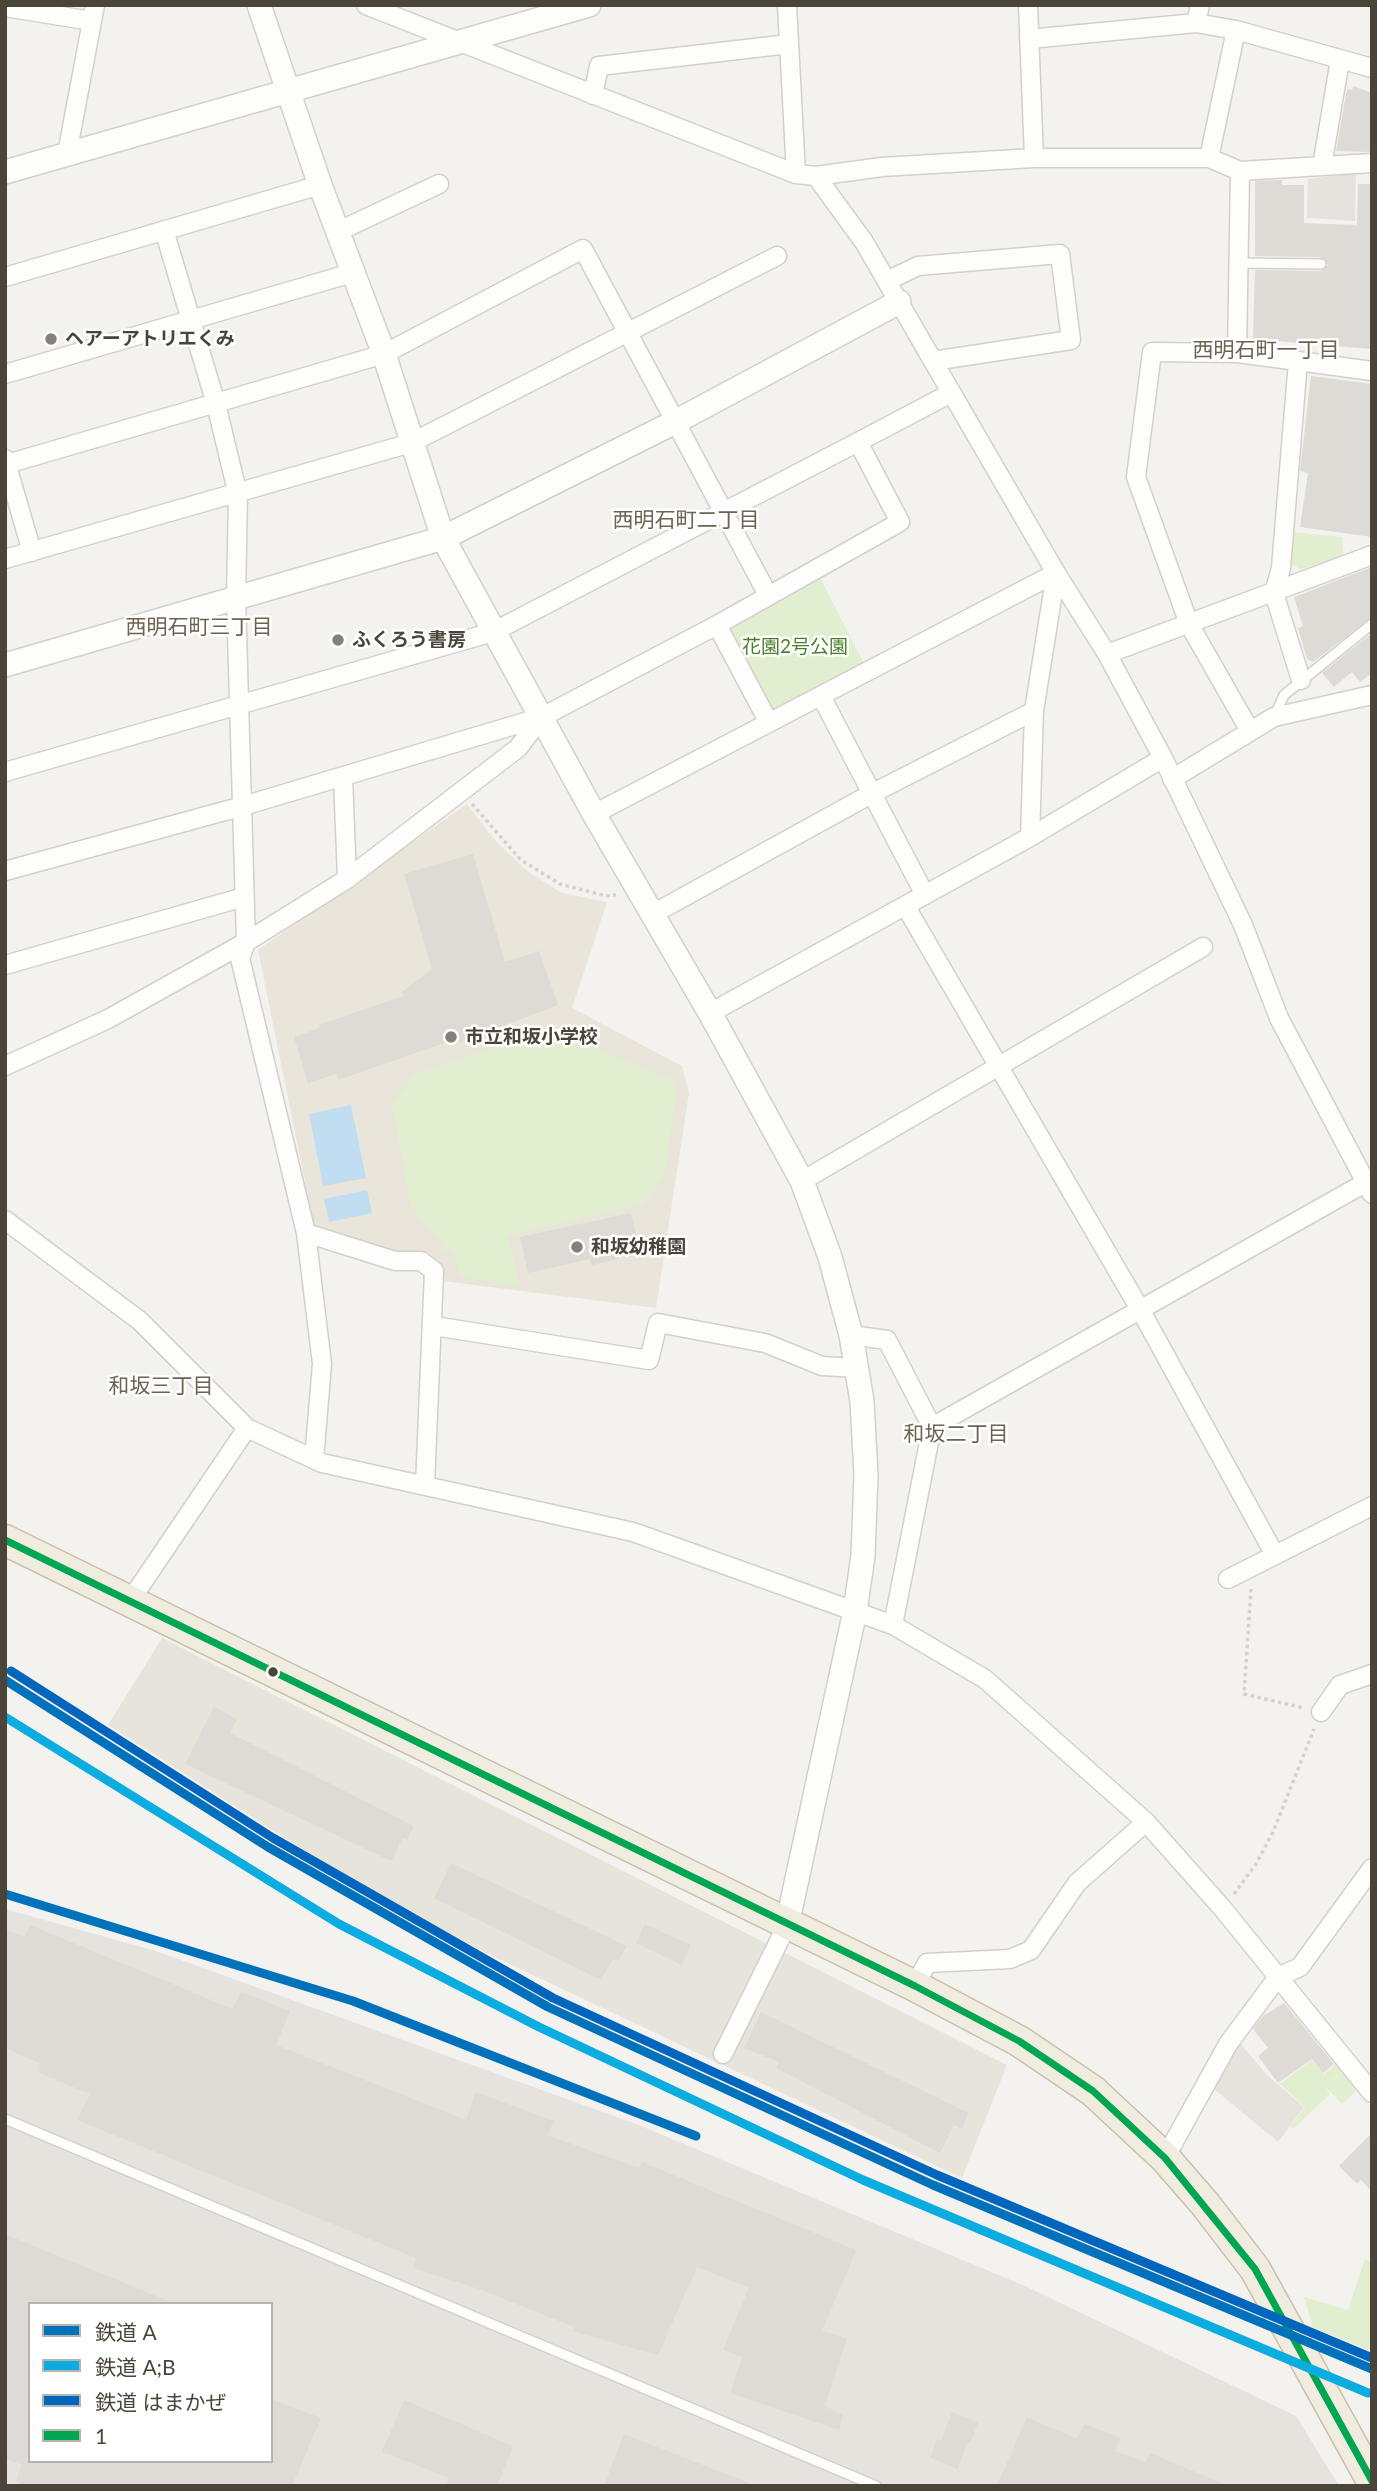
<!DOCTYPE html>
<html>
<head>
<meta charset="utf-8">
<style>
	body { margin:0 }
	#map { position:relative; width:1377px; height:2491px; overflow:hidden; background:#f4f2ee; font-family:Lato,"Noto Sans JP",sans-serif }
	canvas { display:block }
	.frame { position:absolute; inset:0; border:7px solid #4b4439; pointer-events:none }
	.legend { position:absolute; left:28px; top:2302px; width:245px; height:161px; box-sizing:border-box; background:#fff; border:2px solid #b7b4b0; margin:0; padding:9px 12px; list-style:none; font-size:21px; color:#4b4439 }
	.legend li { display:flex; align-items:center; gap:14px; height:35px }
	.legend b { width:35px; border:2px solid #b7b4b0 }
</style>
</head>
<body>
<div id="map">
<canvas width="1377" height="2491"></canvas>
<div class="frame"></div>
<ul class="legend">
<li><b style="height:9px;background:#0072bc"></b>鉄道 A</li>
<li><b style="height:9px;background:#0bade1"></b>鉄道 A;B</li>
<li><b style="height:9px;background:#0065bd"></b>鉄道 はまかぜ</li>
<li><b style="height:9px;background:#00a651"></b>1</li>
</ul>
</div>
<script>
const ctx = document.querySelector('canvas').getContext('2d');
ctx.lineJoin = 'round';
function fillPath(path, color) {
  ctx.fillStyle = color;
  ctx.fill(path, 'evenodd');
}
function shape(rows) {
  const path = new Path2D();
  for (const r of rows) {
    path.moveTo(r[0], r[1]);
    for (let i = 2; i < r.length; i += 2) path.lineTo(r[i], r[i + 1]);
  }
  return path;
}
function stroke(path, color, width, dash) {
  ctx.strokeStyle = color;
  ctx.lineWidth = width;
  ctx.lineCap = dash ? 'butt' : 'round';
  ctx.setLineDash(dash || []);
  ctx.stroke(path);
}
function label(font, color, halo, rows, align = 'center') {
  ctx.font = font + ' Lato,"Noto Sans JP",sans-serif';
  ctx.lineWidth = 5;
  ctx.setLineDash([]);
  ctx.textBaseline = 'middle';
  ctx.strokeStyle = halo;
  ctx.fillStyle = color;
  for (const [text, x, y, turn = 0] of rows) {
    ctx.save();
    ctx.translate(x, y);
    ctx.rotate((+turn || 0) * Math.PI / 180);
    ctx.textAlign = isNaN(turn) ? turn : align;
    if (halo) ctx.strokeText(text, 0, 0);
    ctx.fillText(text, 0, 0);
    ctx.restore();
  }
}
const residential = shape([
	[162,1638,1007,2065,962,2178,482,1951,346,1877,108,1725]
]);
const industrial = shape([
	[5,1909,156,1951,636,2124,1025,2286,1296,2416,1339,2486,5,2486],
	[30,2304,271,2304,271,2461,30,2461]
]);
const education = shape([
	[467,804,493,838,527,871,562,893,607,902,572,1008,682,1066,689,1093,656,1308,442,1281,444,1267,428,1252,394,1251,314,1226,258,950]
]);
const green = shape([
	[1291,532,1342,537,1343,557,1300,569,1288,561],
	[821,579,864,664,772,711,730,630],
	[549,1029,678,1082,664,1178,643,1204,508,1236,520,1286,461,1277,452,1250,444,1252,440,1241,410,1205,392,1103,416,1074],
	[1312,2060,1324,2074,1338,2063,1344,2069,1327,2085,1346,2069,1360,2087,1342,2104,1325,2086,1330,2094,1293,2129,1290,2127,1305,2107,1280,2084],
	[1365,2259,1372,2263,1372,2351,1313,2328,1304,2297,1348,2310]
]);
const parking = shape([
	[1356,173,1355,221,1307,218,1308,179],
	[1239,2042,1267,2075,1304,2107,1278,2142,1214,2089]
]);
const water = shape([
	[351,1105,366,1178,323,1186,309,1114],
	[367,1190,372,1213,329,1222,324,1199]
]);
const building = shape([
	[1353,86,1372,93,1372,152,1336,151,1347,89,1352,90],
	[1282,180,1282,185,1304,185,1304,223,1357,225,1358,184,1372,184,1372,349,1253,339,1255,270,1321,271,1328,265,1321,257,1255,256,1255,181],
	[1311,376,1372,384,1372,537,1300,527,1308,473,1300,471],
	[1372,567,1372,617,1313,662,1307,659,1298,628,1303,626,1294,597],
	[1372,633,1372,673,1360,682,1352,672,1334,687,1322,673],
	[473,854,505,962,539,951,558,1005,455,1044,453,1040,338,1080,336,1074,308,1083,294,1037,320,1028,319,1025,403,996,402,992,432,969,404,874],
	[631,1213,639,1248,618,1253,619,1259,592,1265,590,1259,528,1273,520,1237],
	[214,1707,237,1719,230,1733,414,1826,407,1840,403,1838,391,1861,185,1764],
	[451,1863,627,1946,618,1961,613,1959,601,1980,434,1898],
	[645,1924,691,1945,682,1965,636,1943],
	[30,1925,233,2009,241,1992,290,2011,276,2045,466,2120,476,2092,554,2121,547,2135,639,2168,642,2162,856,2250,822,2331,847,2338,825,2406,843,2415,839,2430,730,2393,742,2357,723,2350,749,2288,697,2267,658,2355,572,2331,574,2327,479,2289,413,2268,416,2258,77,2120,90,2094,39,2073,39,2063,5,2048,5,1929,24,1937],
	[1284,2003,1334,2064,1323,2073,1312,2059,1278,2083,1258,2056,1268,2048,1253,2029,1263,2016],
	[761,2012,969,2113,962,2129,954,2125,940,2153,776,2068,779,2062,744,2048],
	[1372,2133,1372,2192,1361,2180,1357,2184,1339,2166],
	[5,2234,173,2303,30,2304,30,2461,271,2461,271,2399,321,2418,292,2486,26,2486,16,2481,22,2465,5,2458],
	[404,2400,513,2446,497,2486,446,2486,449,2478,382,2452],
	[952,2412,978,2423,970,2443,967,2442,958,2469,930,2458,937,2440,941,2441],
	[1027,2417,1077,2439,1084,2424,1121,2438,1115,2451,1146,2462,1150,2453,1229,2486,997,2486],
	[624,2434,754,2485,754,2486,604,2486]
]);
const path = shape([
	[472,804,521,860,560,884,606,896,616,895],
	[1251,1589,1244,1694,1304,1708],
	[1234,1894,1256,1864,1273,1832,1314,1729]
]);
const service = shape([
	[1238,263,1321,264],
	[1275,715,1284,695,1372,624],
	[5,2119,876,2486]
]);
const minor = shape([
	[366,5,796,174,816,176,882,167,1034,158,1209,158,1240,171,1372,163],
	[787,5,796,174],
	[1028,5,1034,158],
	[1200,5,1196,23,1236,30,1209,158],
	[5,7,92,21],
	[1236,30,1372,68],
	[1029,39,1196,23],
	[593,95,599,66,789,44],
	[67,154,95,5],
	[1322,166,1340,60],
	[816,176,864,242,1056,573,1107,654,1163,758,1243,925,1279,1018,1372,1194],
	[164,230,216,404,238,495,236,598,246,942,240,958,306,1233,395,1261,421,1261,434,1271,425,1486],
	[337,232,439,184],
	[5,277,320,185],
	[887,281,918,266,1060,254,1071,340,933,361],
	[1237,353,1240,171],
	[1298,361,1372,371],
	[5,374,352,273],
	[5,459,32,552],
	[7,464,384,354,583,249,768,595],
	[5,559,411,443,777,256],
	[717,625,769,723],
	[1107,654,1372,555],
	[821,696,925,895],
	[1250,731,1189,624,1136,477,1152,352,1237,353,1298,361,1281,568,1274,593,1301,680],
	[5,772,493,632,858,442],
	[343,776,347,879],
	[1172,779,1274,717,1372,695],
	[594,814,1056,573],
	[1030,837,1034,711,1056,573],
	[5,871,243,806,542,717,717,625,900,522,858,442,951,393],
	[906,907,1141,1311,1275,1555],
	[651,915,871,794,1034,711],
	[5,965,244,897],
	[710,1013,1030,837,1163,758],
	[5,1066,108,1019,246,942,347,879,518,748,542,717],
	[802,1181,1203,947],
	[5,1220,140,1321,247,1428,322,1463,633,1532,893,1625,985,1679,1146,1822,1223,1909,1372,2093],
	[306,1233,322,1364,314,1459],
	[434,1326,649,1360,658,1323,765,1343,822,1366,857,1368],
	[851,1335,887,1340,932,1427,1365,1183],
	[1228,1579,1372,1506],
	[130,1601,247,1428],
	[893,1625,932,1427],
	[1321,1712,1340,1685,1372,1674],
	[915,1986,927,1963,1010,1959,1031,1950,1077,1883,1146,1822],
	[723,2054,787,1925],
	[1165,2158,1228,2044,1278,1977,1300,1967,1372,1868]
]);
const tertiary = shape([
	[259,5,320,185,384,354,443,538,594,814,710,1013,802,1181,830,1257,851,1335,862,1401,866,1475,863,1556,855,1611,787,1925],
	[5,172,589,5],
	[5,665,443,538,677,421,899,302]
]);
const trunk = shape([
	[5,1540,915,1986,1019,2041,1093,2091,1165,2158,1205,2204,1255,2269,1372,2481]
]);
const bus1 = shape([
	[5,1540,915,1986,1019,2041,1093,2091,1165,2158,1255,2269,1372,2481]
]);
const rail1 = shape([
	[5,1680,268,1847,548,2007,933,2185,1372,2369],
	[5,1894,353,2001,696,2136]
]);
const rail2 = shape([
	[5,1717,339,1924,539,2027,863,2180,1368,2393]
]);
const rail3 = shape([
	[11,1671,273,1838,553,1998,937,2175,1372,2358]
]);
const markers = [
	[51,339,7,"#868178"],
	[338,640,7,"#868178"],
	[451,1037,7,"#868178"],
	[577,1247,7,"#868178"],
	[273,1672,6,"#4b4439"]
];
const poiNames = [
	["ヘアーアトリエくみ",65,339],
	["ふくろう書房",352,640],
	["市立和坂小学校",465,1037],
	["和坂幼稚園",591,1247]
];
const parkNames = [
	["花園2号公園",795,647]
];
const neighbourhoodNames = [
	["西明石町一丁目",1266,350],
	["西明石町二丁目",686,520],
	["西明石町三丁目",199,627],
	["和坂三丁目",161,1386],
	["和坂二丁目",956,1434]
];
fillPath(residential, '#e7e4dc');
fillPath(industrial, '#e6e2de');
fillPath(education, '#eae5da');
fillPath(green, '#e1eecf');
fillPath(parking, '#e6e3df');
fillPath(water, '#c0ddf1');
fillPath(building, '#dedbd6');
stroke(service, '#d2d0cb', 12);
stroke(minor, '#d2d0cb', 21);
stroke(tertiary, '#d2d0cb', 26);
stroke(trunk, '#ccbfa9', 33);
stroke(path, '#d3d2cc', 3.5, [3.5, 3.5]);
stroke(service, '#fdfdfc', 9);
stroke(minor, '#fdfdfc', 18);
stroke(tertiary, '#fdfdfc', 23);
stroke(trunk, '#f0ece0', 30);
stroke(bus1, '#00a651', 7);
stroke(rail1, '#0072bc', 9);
stroke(rail2, '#0bade1', 9);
stroke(rail3, '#0065bd', 9);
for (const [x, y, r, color] of markers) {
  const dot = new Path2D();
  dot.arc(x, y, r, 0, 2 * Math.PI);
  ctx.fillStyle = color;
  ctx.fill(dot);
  stroke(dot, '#fff', 2.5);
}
label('bold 19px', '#4b4439', '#fff', poiNames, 'left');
label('19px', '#4a7f2a', '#fff', parkNames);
label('21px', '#6e6250', '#fff', neighbourhoodNames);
</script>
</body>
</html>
